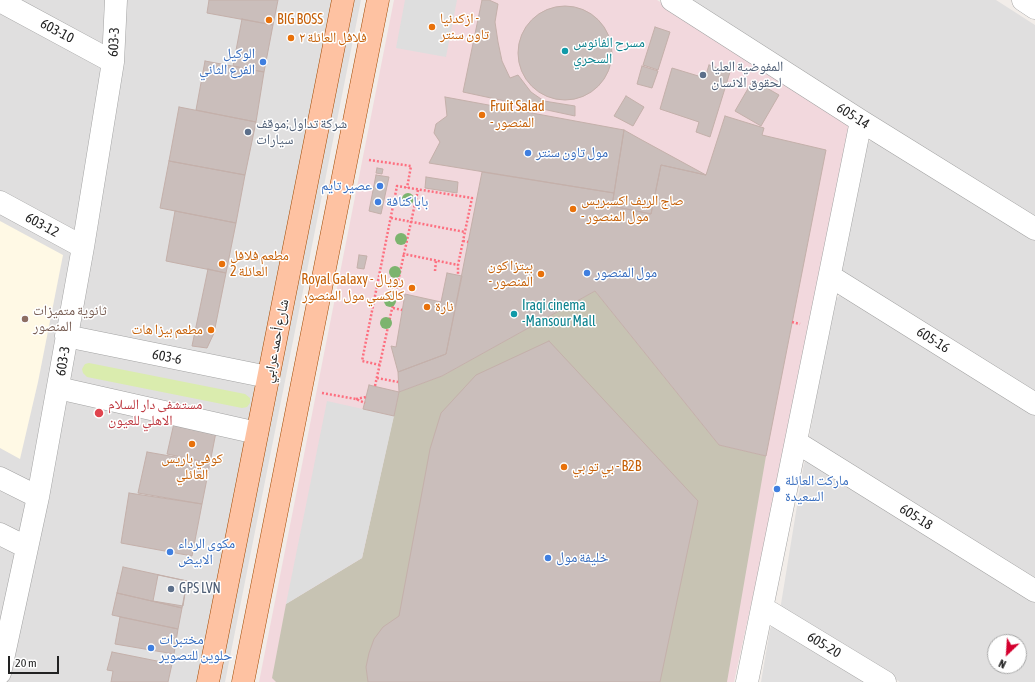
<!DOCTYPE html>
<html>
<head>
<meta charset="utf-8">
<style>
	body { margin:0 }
	#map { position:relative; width:1035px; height:682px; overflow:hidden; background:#f2ede9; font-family:"Asap Condensed",sans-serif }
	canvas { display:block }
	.north { position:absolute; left:987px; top:634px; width:40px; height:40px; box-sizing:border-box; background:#fff; border:1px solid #a7a7a7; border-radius:50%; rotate:205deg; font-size:11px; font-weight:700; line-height:16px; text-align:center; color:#222 }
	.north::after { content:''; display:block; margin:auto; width:14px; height:18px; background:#d4002e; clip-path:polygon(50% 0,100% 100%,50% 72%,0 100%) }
	.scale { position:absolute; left:8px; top:656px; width:51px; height:18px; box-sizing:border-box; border:2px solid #222; border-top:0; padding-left:5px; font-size:12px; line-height:14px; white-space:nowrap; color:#222; -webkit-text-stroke:3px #fff; paint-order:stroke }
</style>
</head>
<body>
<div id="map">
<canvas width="1035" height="682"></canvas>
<div class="north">N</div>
<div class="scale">20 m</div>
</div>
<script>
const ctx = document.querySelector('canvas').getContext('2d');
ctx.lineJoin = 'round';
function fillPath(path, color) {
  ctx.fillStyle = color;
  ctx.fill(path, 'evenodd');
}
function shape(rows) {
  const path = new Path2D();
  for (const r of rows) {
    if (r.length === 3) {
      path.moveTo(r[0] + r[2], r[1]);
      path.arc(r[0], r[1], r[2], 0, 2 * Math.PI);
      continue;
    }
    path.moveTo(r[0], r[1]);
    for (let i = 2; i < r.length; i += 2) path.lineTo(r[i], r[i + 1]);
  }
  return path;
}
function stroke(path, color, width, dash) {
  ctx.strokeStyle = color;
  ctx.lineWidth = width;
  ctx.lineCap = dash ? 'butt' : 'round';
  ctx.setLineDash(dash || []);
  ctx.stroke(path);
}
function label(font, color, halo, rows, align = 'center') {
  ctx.font = font + ' "Asap Condensed","Noto Naskh Arabic",sans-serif';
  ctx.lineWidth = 3;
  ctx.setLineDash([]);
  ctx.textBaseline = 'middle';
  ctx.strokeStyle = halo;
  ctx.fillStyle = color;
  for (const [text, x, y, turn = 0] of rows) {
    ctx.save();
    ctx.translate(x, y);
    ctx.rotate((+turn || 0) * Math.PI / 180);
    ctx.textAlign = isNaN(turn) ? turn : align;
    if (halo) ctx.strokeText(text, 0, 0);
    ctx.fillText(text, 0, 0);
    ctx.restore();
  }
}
const residential = shape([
	[0,0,361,0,225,682,0,682],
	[689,0,996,0,1035,25,1035,217],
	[872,140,1035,236,1035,398,841,273,866,144],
	[848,294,1035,412,1035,583,809,438,833,301,839,296],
	[807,459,1035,597,1035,682,900,682,783,611,780,608,781,604,804,463],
	[995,642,1019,642,1019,666,995,666],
	[774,623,874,682,761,682,770,629]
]);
const commercial = shape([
	[394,0,657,0,849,120,851,124,783,460,734,682,259,682]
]);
const education = shape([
	[0,221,63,255,38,382,20,459,0,448]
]);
const construction = shape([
	[595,291,719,445,766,456,727,682,276,682,272,678,286,604,362,558,399,392,442,376]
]);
const grass = shape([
	[89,363,245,394,250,398,250,403,247,407,242,408,87,377,83,373,82,369,85,364]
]);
const parking = shape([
	[405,0,457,0,446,57,396,48],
	[327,401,394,416,362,558,286,604]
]);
const building = shape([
	[209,0,278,0,273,25,207,13,209,0],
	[482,0,489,0,498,4,495,22,498,42,502,61,510,78,518,75,531,92,544,101,575,106,575,116,463,92,482,0],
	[565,53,47],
	[242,19,273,25,264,72,233,66,242,19],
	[655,27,670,32,658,70,643,65,655,27],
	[205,61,264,72,256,122,196,110,205,61],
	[709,65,730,72,710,137,696,132,699,122,660,109,672,68,705,78,709,65],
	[642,66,658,71,652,88,637,84,642,66],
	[753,80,779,95,761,126,735,111,753,80],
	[626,96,644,107,633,126,614,116,626,96],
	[445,97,624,130,614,193,429,163,440,142,434,133,436,124,447,116,445,97],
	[179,107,256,122,245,175,169,161,179,107],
	[725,116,764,128,762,135,826,150,766,456,719,445,595,291,442,376,399,392,398,372,446,354,482,172,614,193,612,206,651,214,661,165,706,175,725,116],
	[624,130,640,139,706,175,661,165,651,214,612,206,624,130],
	[169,161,245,175,236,223,160,208,169,161],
	[377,168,383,169,382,174,376,173,377,168],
	[376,175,389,177,381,214,369,211,376,175],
	[426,177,458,182,457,193,425,188,426,177],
	[175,211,236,223,226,273,166,261,175,211],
	[359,255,367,256,364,269,357,268,359,255],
	[208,269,226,273,214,333,207,348,192,346,208,269],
	[447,273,462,276,446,354,398,372,391,346,396,347,405,294,441,302,447,273],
	[549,341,698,501,660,682,368,682,366,667,369,653,374,639,383,627,399,616,430,449,441,413,476,375,549,341],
	[369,385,399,392,394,416,363,409,369,385],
	[174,423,216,432,210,463,167,454,174,423],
	[147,452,210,463,202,504,138,493,147,452],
	[129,493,202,504,192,556,121,543,129,493],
	[123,567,187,581,182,608,117,593,123,567],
	[158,575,187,581,183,606,153,601,158,575],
	[117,593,182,608,178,629,112,615,117,593],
	[120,617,178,629,174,654,115,644,120,617],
	[112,652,172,664,168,682,111,682,113,671,107,670,112,652]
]);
const path = shape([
	[369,160,411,166,407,188],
	[418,190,404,254,458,265],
	[391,218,465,232],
	[463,241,468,242],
	[435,271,436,261],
	[393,308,402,310],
	[792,322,800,324],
	[380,365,362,361,397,186,472,198,458,265,458,275],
	[377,378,398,382],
	[375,386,404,254],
	[322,393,356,399,365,403],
	[356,399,366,397]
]);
const minor = shape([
	[672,0,861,121,1035,229],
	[1023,0,1035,8],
	[0,1,113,62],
	[0,202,83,247],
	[830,276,1035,404],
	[66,336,268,377],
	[58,388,257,433],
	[796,442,1035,591],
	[0,478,38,497],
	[0,534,26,547],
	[763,608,885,682],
	[0,673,38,497,83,247,113,62,116,0],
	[747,682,861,121]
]);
const major = shape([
	[208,682,343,0],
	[243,682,378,0]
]);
const trees = [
	[408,199],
	[401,239],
	[395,272],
	[390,301],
	[386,323]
];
const markers = [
	[269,20,4,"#e8710a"],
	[432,27,4,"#e8710a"],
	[291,38,4,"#e8710a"],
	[565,51,4,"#0f9aa8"],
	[263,62,4,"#3f7fe0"],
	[703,75,4,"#5c6f8a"],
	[482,115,4,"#e8710a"],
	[248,132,4,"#5c6f8a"],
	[528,153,4,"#3f7fe0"],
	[380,186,4,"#3f7fe0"],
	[378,202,4,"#3f7fe0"],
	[573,209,4,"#e8710a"],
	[222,264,4,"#e8710a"],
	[587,273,4,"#3f7fe0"],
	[541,274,4,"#e8710a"],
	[412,288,4,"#e8710a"],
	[427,307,4,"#e8710a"],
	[514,314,4,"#0f9aa8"],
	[25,319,4,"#8d6e63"],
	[211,330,4,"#e8710a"],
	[99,413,5,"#e0444e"],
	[192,444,4,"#e8710a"],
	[564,467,4,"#e8710a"],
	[777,489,4,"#3f7fe0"],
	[170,552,4,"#3f7fe0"],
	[548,558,4,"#3f7fe0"],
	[171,589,4,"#5c6f8a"],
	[151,648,4,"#3f7fe0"]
];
const foodNames = [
	["ازكدنيا -",440,19],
	["تاون سنتر",440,35],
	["BIG BOSS",277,20],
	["فلافل العائلة ٢",299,38],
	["Fruit Salad",490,107],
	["- المنصور",490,123],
	["صاج الريف اكسبريس",581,201],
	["- مول المنصور",581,217],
	["مطعم فلافل",230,256],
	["العائلة 2",230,272],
	["بيتزا كون",533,266,"right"],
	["- المنصور",533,282,"right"],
	["Royal Galaxy - رويال",404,280,"right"],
	["كالكسي مول المنصور",404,296,"right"],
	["نارة",435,307],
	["مطعم بيزا هات",203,330,"right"],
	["كوفي باريس",192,459,"center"],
	["العائلي",192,475,"center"],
	["بي تو بي - B2B",572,467]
];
const streetNames = [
	["603-10",57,31,28],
	["603-3",114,42,-87],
	["605-14",853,116,32],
	["603-12",42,225,28],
	["605-16",933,340,32],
	["شارع أحمد عرابي",276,341,-79],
	["603-6",167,357,11],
	["603-3",63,361,-81],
	["605-18",916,517,32],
	["605-20",824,645,31]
];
const cultureNames = [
	["مسرح الفانوس",573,43],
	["السحري",573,59],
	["Iraqi cinema",522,306],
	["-Mansour Mall",522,322]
];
const shopNames = [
	["الوكيل",255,54,"right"],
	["الفرع الثاني",255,70,"right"],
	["مول تاون سنتر",536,153],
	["عصير تايم",372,186,"right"],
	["بابا كنافة",386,202],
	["مول المنصور",595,273],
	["ماركت العائلة",785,481],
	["السعيدة",785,497],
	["مكوى الرداء",178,544],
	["الابيض",178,560],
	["خليفة مول",556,558],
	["مختبرات",159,640],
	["حلوين للتصوير",159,656]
];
const serviceNames = [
	["المفوضية العليا",711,67],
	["لحقوق الانسان",711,83],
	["شركة تداول;موقف",256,124],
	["سيارات",256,140],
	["GPS LVN",179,589]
];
const educationNames = [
	["ثانوية متميزات",33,311],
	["المنصور",33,327]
];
const healthNames = [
	["مستشفى دار السلام",108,405],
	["الاهلي للعيون",108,421]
];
fillPath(residential, '#e0dfdf');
fillPath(commercial, '#f2d8dd');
fillPath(education, '#fff9e5');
fillPath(construction, '#c7c3b3');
fillPath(grass, '#daecae');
fillPath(parking, '#dedede');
fillPath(building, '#cabebb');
stroke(building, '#c4b0aa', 1);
stroke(minor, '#a3a3a3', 23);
stroke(major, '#a04800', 23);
stroke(path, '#fd6f7f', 2.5, [2, 2]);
stroke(minor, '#fff', 22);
stroke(major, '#fec2a2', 22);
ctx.fillStyle = '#7cb46e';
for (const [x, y] of trees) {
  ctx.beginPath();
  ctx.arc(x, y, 6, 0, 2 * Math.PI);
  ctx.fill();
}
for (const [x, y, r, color] of markers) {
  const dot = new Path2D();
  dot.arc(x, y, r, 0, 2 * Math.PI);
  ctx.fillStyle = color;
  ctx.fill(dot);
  stroke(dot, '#fff', 1.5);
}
label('14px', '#c56008', '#fff', foodNames, 'left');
label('14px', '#222', '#fff', streetNames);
label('14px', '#0d838f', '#fff', cultureNames, 'left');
label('14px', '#366cbe', '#fff', shopNames, 'left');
label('14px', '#4e5e75', '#fff', serviceNames, 'left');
label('14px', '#785e54', '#fff', educationNames, 'left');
label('14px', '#be3a42', '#fff', healthNames, 'left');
</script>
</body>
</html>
